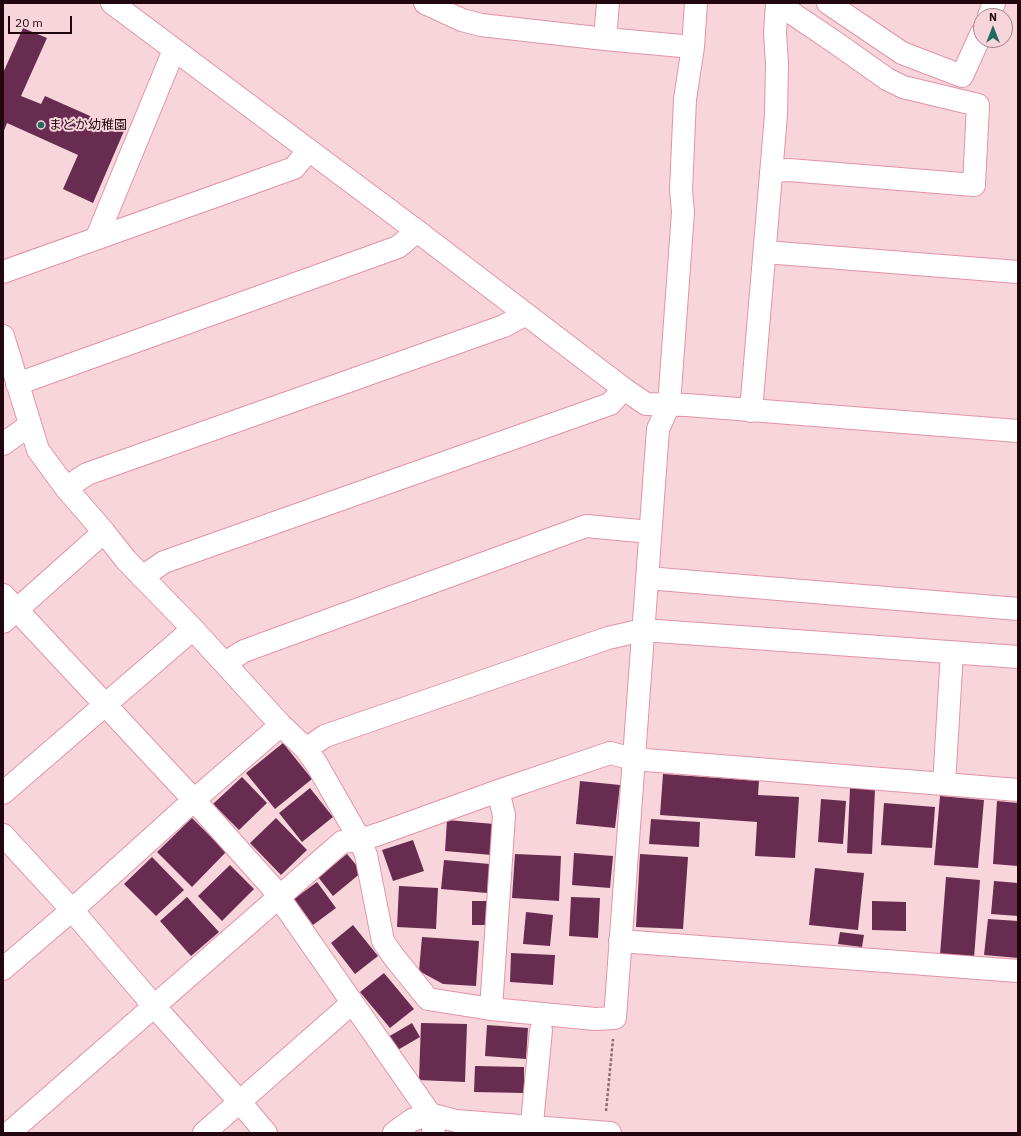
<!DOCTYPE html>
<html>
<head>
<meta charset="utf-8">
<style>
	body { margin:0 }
	#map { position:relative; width:1021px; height:1136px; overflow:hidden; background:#f7d5db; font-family:"IBM Plex Sans",sans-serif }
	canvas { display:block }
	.frame { position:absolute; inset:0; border:4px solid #22070f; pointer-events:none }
	.north { position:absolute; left:973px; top:8px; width:40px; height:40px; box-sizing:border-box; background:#f7d5db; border:1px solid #a28389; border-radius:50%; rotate:0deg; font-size:11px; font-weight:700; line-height:16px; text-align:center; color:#22070f }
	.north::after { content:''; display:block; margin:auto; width:14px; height:18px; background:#226b63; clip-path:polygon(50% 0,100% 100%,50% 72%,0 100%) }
	.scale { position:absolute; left:8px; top:16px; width:64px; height:18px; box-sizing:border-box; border:2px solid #22070f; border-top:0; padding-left:5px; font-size:12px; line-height:14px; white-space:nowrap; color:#22070f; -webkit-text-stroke:3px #f7d5db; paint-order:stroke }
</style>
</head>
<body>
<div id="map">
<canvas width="1021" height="1136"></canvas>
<div class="frame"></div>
<div class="north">N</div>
<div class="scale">20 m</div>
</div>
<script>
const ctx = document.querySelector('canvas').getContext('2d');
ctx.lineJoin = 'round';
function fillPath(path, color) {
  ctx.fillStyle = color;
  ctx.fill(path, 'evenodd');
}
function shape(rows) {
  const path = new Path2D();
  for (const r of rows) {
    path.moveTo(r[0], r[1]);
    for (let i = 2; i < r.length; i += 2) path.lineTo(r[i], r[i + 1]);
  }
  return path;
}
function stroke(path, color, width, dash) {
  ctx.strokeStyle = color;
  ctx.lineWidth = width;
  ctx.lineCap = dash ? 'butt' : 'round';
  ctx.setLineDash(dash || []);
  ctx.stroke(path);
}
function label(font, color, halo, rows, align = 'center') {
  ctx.font = font + ' "IBM Plex Sans","Noto Sans JP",sans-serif';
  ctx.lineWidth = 4;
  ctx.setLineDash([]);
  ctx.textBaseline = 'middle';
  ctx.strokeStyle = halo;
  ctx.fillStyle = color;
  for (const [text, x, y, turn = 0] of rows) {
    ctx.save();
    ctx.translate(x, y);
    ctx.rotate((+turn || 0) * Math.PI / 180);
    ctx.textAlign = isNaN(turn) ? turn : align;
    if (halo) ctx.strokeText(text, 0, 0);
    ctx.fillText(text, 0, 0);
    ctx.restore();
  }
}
const building = shape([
	[23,28,47,38,21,96,41,104,45,96,124,131,93,203,63,189,78,155,7,123,3,133,3,73],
	[283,743,312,779,275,809,246,773],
	[663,774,759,781,758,795,799,797,795,858,755,856,757,822,660,815],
	[242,777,267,803,239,830,213,804],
	[580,781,620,785,615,828,576,824],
	[310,788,333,817,302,842,279,813],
	[850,788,875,789,872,854,847,853],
	[940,796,984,800,978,868,934,865],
	[821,799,846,801,843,844,818,842],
	[997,801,1018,803,1018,866,993,864],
	[884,803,935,807,932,848,881,845],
	[192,818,226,852,192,887,157,852],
	[276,818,307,850,281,875,250,843],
	[651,819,700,822,699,847,649,844],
	[447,820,494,824,492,855,445,851],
	[413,840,424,871,393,881,382,850],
	[574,853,613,856,610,888,572,885],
	[347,854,362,872,333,896,318,877],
	[515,854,561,856,559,901,512,898],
	[640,854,688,857,683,929,636,927],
	[152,857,184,890,156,916,124,884],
	[444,860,490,864,487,893,441,889],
	[230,865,254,889,222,921,198,896],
	[815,868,864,873,858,930,809,925],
	[946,877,980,880,974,958,940,955],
	[994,881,1018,883,1018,916,991,914],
	[317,882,336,908,313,925,294,899],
	[399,886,438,888,436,929,397,927],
	[187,897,219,932,191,956,160,921],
	[571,897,600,898,598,938,569,936],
	[472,901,487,901,487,925,472,925],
	[872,901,906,902,906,931,872,930],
	[526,912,553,915,550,946,523,944],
	[988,919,1018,921,1018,958,984,955],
	[353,925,378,956,355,974,331,943],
	[840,932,864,935,862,947,838,944],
	[422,937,479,941,476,986,443,984,419,971],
	[511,953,555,955,553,985,510,982],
	[384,973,414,1009,390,1028,360,992],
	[412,1023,420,1037,396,1051,388,1037],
	[421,1023,467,1024,465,1082,419,1080],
	[487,1025,528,1028,526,1059,485,1056],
	[475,1066,524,1067,524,1093,474,1092]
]);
const path = shape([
	[606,1111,613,1039]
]);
const minor = shape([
	[112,3,417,231,624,389,646,404,687,405,1018,431],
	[425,3,462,20,481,25,605,39,693,47],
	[828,3,902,53,962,76,981,34],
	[989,16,994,3],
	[605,39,608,3],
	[771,171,789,170,974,185,978,105,903,87,887,79,836,43,777,3],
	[97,237,174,50],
	[765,252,1018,272],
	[3,272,294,168,308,151],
	[3,336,38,450,66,488,104,532,126,560,193,629,281,725,306,749,316,763,360,840,366,855,383,941,394,957,428,999,491,1009,595,1019,615,1018,658,429,669,405,683,212,681,190,685,99,693,47,696,3],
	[17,384,398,247,417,231],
	[751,411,776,115,777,64,775,33,777,3],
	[3,444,30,425],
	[66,488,87,474,504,326,526,314],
	[142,577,164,562,610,404,624,389],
	[647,578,1018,609],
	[3,595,194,800,271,886,430,1114,434,1133],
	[3,622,104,532],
	[225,663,244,651,586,526,650,532],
	[306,749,325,736,608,638,643,630,1018,657],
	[944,784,952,652],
	[3,793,193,629],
	[620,941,1018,971],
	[3,969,72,910,194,800,281,725],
	[491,1009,504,815,498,791],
	[9,1133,342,842,360,840,379,834,498,791,610,753,633,759,1018,790],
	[204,1133,352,1003],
	[394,1133,412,1120,430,1114,456,1121,610,1133],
	[531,1133,541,1030]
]);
const tertiary = shape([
	[3,835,72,910,154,1006,239,1101,266,1133]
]);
const markers = [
	[41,125,4,"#226b63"]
];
const poiNames = [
	["まどか幼稚園",49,125]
];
fillPath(building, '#672c50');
stroke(minor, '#e294a6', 24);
stroke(tertiary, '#e294a6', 24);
stroke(path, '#8c6e75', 2.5, [3, 2]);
stroke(minor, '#fff', 22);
stroke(tertiary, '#fff', 22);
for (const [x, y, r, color] of markers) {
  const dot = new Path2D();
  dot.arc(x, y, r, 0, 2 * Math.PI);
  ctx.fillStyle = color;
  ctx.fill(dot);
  stroke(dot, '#f7d5db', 1.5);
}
label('13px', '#22070f', '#f7d5db', poiNames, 'left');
</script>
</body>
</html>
